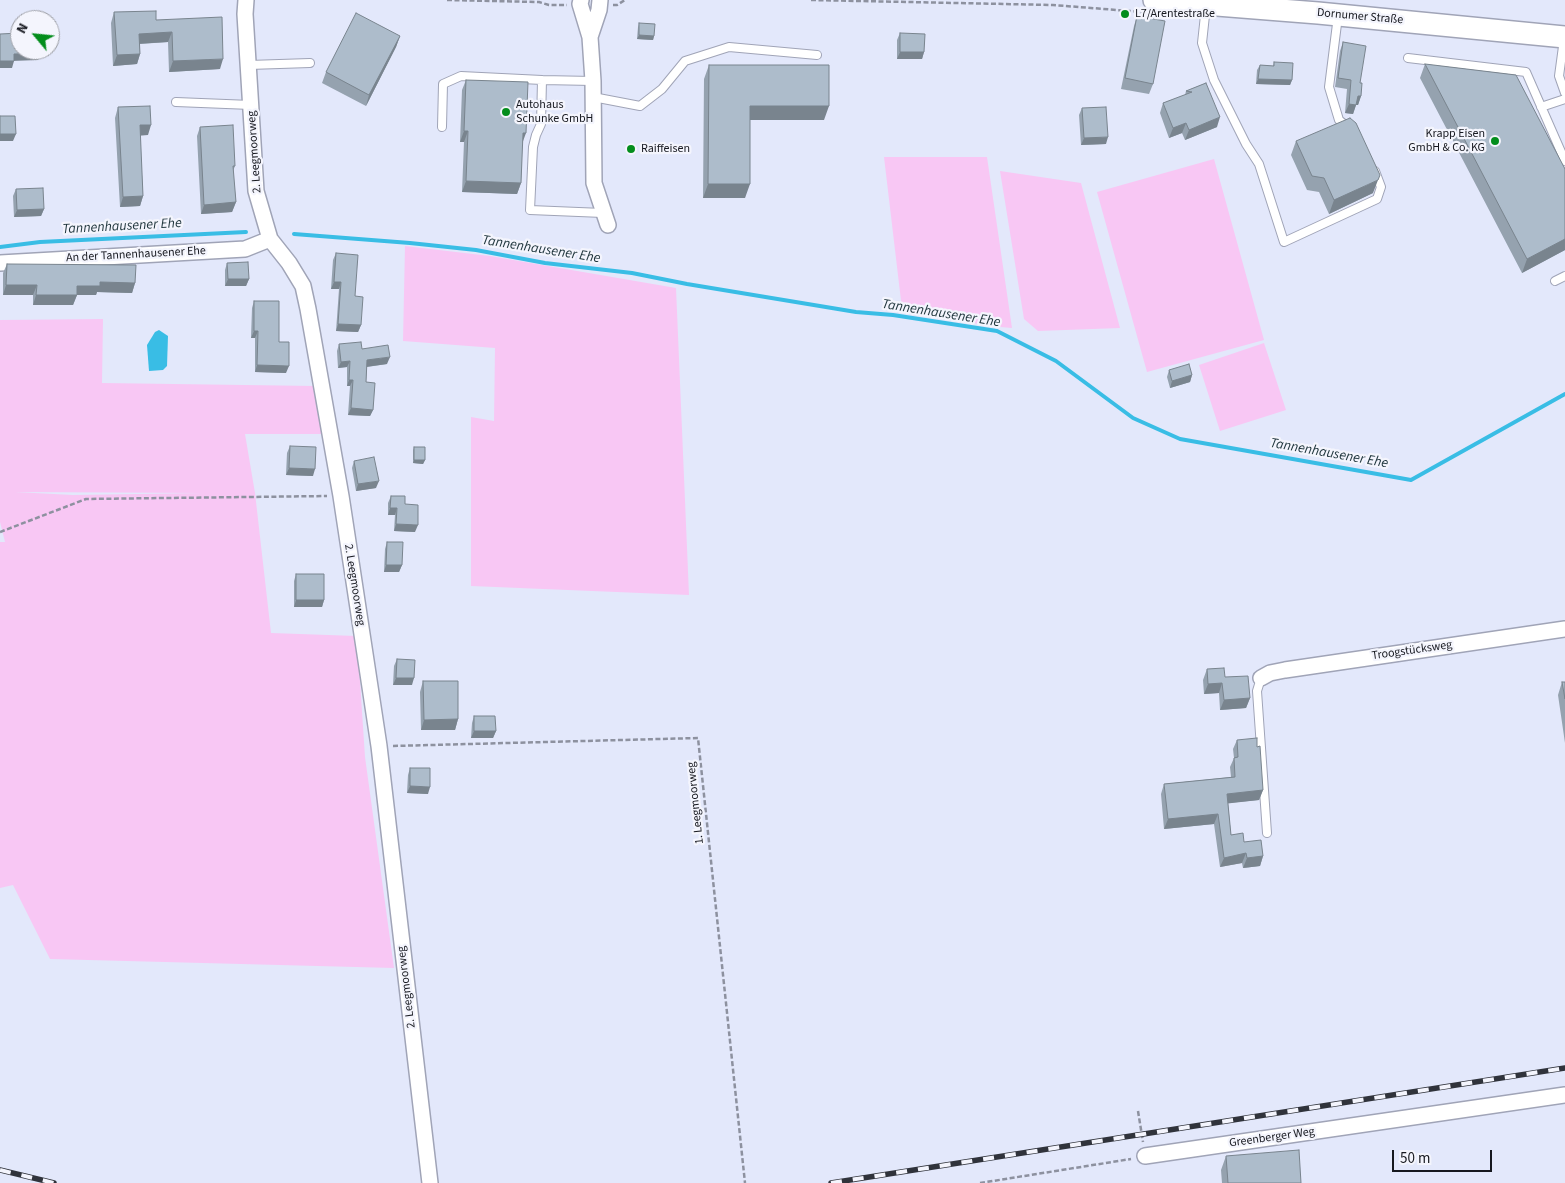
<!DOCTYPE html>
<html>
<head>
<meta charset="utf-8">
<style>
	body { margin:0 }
	#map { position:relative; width:1565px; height:1183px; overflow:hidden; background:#e3e8fb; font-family:"Source Sans 3",sans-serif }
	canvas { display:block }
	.north { position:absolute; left:10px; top:10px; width:50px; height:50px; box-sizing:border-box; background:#f4f5fd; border:1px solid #9b9da4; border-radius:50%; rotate:298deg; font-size:14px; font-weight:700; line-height:20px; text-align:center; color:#16181f }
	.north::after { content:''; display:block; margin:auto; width:18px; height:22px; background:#038d1c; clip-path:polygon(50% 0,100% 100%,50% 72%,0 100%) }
	.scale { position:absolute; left:1392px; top:1150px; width:100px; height:22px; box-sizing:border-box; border:2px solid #16181f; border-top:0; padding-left:6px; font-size:15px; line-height:18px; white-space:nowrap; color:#16181f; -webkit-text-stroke:4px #f4f5fd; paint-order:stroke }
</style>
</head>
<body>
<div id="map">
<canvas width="1565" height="1183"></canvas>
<div class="north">N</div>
<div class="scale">50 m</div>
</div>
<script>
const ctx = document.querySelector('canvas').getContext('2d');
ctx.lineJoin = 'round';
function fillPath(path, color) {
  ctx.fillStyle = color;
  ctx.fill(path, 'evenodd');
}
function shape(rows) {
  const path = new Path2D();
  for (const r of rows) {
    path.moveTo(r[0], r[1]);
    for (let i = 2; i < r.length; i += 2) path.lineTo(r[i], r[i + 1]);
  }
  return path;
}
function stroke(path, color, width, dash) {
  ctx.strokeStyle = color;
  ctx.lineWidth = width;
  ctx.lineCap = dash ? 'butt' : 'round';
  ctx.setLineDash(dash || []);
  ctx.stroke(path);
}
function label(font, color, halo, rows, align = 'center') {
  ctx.font = font + ' "Source Sans 3",sans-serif';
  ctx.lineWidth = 4.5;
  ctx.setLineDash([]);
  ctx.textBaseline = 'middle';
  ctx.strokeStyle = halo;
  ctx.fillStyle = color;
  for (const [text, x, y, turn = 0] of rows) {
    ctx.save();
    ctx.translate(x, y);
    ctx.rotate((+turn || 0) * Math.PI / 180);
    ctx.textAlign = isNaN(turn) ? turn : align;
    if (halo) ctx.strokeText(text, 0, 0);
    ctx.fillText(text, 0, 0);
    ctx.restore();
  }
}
const green = shape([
	[884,157,987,157,1012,328,989,326,902,309],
	[1214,159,1264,340,1147,372,1097,192],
	[1000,171,1081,183,1120,328,1038,331,1024,319],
	[405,246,490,256,676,288,689,595,471,586,471,417,494,421,495,348,403,341],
	[103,319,102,383,316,386,325,434,245,434,255,493,271,633,357,636,365,757,394,968,50,959,13,885,0,888,0,542,5,542,0,522,0,320],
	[15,492,204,493,205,493,73,495],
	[1264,343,1286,410,1220,431,1199,365]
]);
const water = shape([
	[159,330,168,336,167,366,163,370,149,371,147,345,155,332]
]);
const stream = shape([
	[294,234,410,243,476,250,545,263,632,273,687,284,856,312,893,315,997,331,1056,361,1133,418,1180,439,1411,480,1565,394],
	[0,247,40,242,246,232]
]);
const path = shape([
	[447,0,539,2,549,5,567,5],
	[811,0,1053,5,1142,12],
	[613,5,617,5,625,0],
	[0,532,86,499,327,496],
	[393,746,698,738,745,1183],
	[1138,1111,1143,1142],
	[980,1183,1131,1159]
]);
const lane = shape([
	[1206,6,1202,43,1214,80,1246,144,1259,164,1284,242,1377,199,1381,187,1375,171],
	[1338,16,1329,87,1339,120,1349,128],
	[1564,39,1559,76,1565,93],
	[1408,58,1526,72,1565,161],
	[249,65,310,63],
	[593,81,542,80,541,124,536,135,533,147,530,210,603,213],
	[593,97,640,106,662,89,685,61,729,47,817,55],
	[176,102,251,105],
	[1541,107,1565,99],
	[442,127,443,84,461,76,542,80],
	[1555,281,1565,276],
	[1261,678,1257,691,1267,833]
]);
const street = shape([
	[246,0,245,14,256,191,270,239,289,263,303,286,308,309,341,496,379,746,430,1183],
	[581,0,580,4,590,37,593,81,594,183,608,225],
	[590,37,599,10,600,0],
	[0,263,245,249,270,239],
	[1261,678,1270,673,1285,670,1565,629],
	[1145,1156,1565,1095]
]);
const secondary = shape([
	[1154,0,1318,13,1565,37]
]);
const rail = shape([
	[0,1170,54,1183],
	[831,1183,1565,1068]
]);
const wall = shape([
	[114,12,156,20,220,69,169,72,168,42,140,44,140,54,137,64,113,66,111,23],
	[1137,16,1153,84,1149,94,1121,89,1134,26],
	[639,23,654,36,653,40,637,39,638,27],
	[900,33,924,52,922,59,897,59,897,40],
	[400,36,396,47,366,106,322,83,326,72],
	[1343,42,1360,83,1361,96,1358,105,1356,105,1353,114,1345,113,1347,89,1335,87,1340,51],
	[1274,62,1292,80,1290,85,1256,84,1257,70,1260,65,1273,66],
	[1425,64,1565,169,1565,250,1522,273,1420,78],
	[709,65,824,120,750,120,745,198,703,198,704,79],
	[466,80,522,143,521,183,517,194,462,192,464,142,460,142,462,90],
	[1206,83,1217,127,1185,140,1182,133,1169,138,1160,113,1163,103,1185,95,1186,91],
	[118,107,148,135,140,135,143,196,140,206,120,207,115,118],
	[1082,108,1106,144,1081,145,1079,115],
	[200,127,235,166,233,171,236,202,232,212,201,214,197,136],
	[1296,141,1373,193,1329,214,1319,192,1307,190,1291,155],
	[16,189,44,209,41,216,14,217,13,196],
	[336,253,355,296,361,325,358,332,336,331,339,289,331,289,333,260],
	[227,263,249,279,246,286,225,286,225,270],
	[7,264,135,283,132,293,97,292,96,295,77,295,73,305,33,305,33,295,3,295,3,273],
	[254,301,279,342,286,373,255,372,255,338,251,338,252,308],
	[339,344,362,349,387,364,367,367,366,382,373,410,370,416,348,415,350,386,347,386,347,367,338,368,337,351],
	[1169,370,1192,375,1190,382,1170,388,1167,377],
	[290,446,313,476,286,475,287,453],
	[414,447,425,460,423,464,413,463,413,450],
	[354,461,376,488,356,491,352,468],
	[391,496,405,504,415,532,394,531,395,515,388,515,388,503],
	[387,542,402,565,399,572,384,572,385,549],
	[296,574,324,600,322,607,294,607,294,581],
	[397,659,412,685,393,685,394,666],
	[1207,669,1225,677,1250,698,1246,708,1220,710,1219,693,1204,694,1203,680],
	[423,681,458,719,455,730,421,730,420,692],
	[1562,682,1565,682,1565,743,1558,695],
	[474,716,496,731,493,738,471,738,472,723],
	[1237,740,1263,790,1259,800,1228,803,1231,835,1244,842,1263,856,1260,866,1243,868,1242,863,1220,867,1214,824,1164,829,1161,794,1164,784,1231,777,1230,767,1234,758,1233,749],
	[410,768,428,794,407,793,408,775],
	[1226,1156,1301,1183,1222,1183,1221,1170]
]);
const shadedWall = shape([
	[172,32,168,42,135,44,139,34],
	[639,35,654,36,653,40,637,39],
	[400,36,396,47,366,106,369,95],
	[900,52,924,52,922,59,897,59],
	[41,53,38,60,11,61,14,54],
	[140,54,137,64,113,66,117,55],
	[223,59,220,69,169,72,173,61],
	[0,61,14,61,12,68,0,68],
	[1258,79,1292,80,1290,85,1256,84],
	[1358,96,1361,96,1358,105,1356,105,1353,114,1345,113,1349,104],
	[750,106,829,106,824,120,745,120],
	[1220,117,1217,127,1185,140,1189,130],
	[1186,123,1182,133,1169,138,1173,128],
	[140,125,151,125,148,135,136,136],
	[464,131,468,131,464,142,460,142],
	[523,133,526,133,522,144],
	[0,134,16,134,13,141,0,141],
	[1108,137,1106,144,1081,145,1084,138],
	[1378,180,1373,193,1329,214,1334,200],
	[466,181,521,183,517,194,462,192],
	[708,184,750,184,745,198,703,198],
	[143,196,140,206,120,207,123,197],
	[236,202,232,212,201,214,204,205],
	[44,209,41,216,14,217,17,210],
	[1565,239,1565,250,1522,273,1527,259],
	[228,279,249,279,246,286,225,286],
	[100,282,135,283,132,293,97,292,96,295,73,295,77,286],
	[334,282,341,282,339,289,331,289],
	[6,285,37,285,33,295,3,295],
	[36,295,77,295,73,305,33,305],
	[338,324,361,325,358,332,336,331],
	[254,331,258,331,255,338,251,338],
	[390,357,387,364,365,367,367,360],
	[350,361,347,367,338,368,341,362],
	[257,365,289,366,286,373,255,372],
	[1192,375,1190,382,1170,388,1172,381],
	[349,380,353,380,350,386,347,386],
	[351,408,373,410,370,416,348,415],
	[414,460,425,460,423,464,413,463],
	[289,468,315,469,313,476,286,475],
	[379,481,376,488,356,491,358,484],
	[390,508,397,508,395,515,388,515],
	[396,524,418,525,415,532,394,531],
	[386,565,402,565,399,572,384,572],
	[296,600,324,600,322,607,294,607],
	[396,678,414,678,412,685,393,685],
	[1222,683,1219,693,1204,694,1208,684],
	[1250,698,1246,708,1220,710,1224,700],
	[458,719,455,730,421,730,424,720],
	[474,731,496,731,493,738,471,738],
	[410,786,430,787,428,794,407,793],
	[1263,790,1259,800,1223,804,1227,794],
	[1218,814,1214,824,1164,829,1168,819],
	[1246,853,1242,863,1220,867,1224,858],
	[1263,856,1260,866,1243,868,1247,858]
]);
const building = shape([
	[156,11,156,20,222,17,223,59,173,61,172,32,139,34,140,54,117,55,114,12,156,11],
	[356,13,400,36,369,95,326,72,356,13],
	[1137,16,1165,21,1153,84,1125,78,1137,16],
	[639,23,655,24,654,36,639,35,639,23],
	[20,33,20,50,41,50,41,53,14,54,14,61,0,61,0,34,20,33],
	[900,33,925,34,924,52,900,52,900,33],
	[1343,42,1366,46,1360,83,1362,83,1361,96,1358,96,1356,105,1349,104,1351,80,1338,78,1343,42],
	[1274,62,1293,63,1292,80,1258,79,1260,65,1274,66,1274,62],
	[1425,64,1516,75,1565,169,1565,239,1527,259,1425,64],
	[709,65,829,65,829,106,750,106,750,184,708,184,709,65],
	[466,80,528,82,526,133,523,133,521,183,466,181,468,131,464,131,466,80],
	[1206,83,1220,117,1189,130,1186,123,1173,128,1163,103,1192,92,1186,91,1206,83],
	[150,106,151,125,140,125,143,196,123,197,118,107,150,106],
	[1106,107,1108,137,1084,138,1082,108,1106,107],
	[0,116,15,116,16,134,0,134,0,116],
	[1350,118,1356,123,1380,175,1378,180,1334,200,1324,178,1312,176,1296,141,1350,118],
	[233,125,235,166,233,166,236,202,204,205,200,127,233,125],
	[43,188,44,209,17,210,16,189,43,188],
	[336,253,358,255,355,296,363,297,361,325,338,324,341,282,334,282,336,253],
	[248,262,249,279,228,279,227,263,248,262],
	[7,264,136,265,135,283,100,282,100,286,77,286,77,295,36,295,37,285,6,285,7,264],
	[254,301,279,301,279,342,289,342,289,366,257,365,258,331,254,331,254,301],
	[361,342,362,349,388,345,390,357,367,360,366,382,375,383,373,410,351,408,353,380,349,380,350,361,341,362,339,344,361,342],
	[1189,364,1192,375,1172,381,1169,370,1189,364],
	[290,446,316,447,315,469,289,468,290,446],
	[414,447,425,447,425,460,414,460,414,447],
	[374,457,379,481,358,484,354,461,374,457],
	[391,496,405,496,405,504,418,505,418,525,396,524,397,508,390,508,391,496],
	[387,542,403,542,402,565,386,565,387,542],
	[296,574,324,574,324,600,296,600,296,574],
	[397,659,415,660,414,678,396,678,397,659],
	[1224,668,1225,677,1248,676,1250,698,1224,700,1222,683,1208,684,1207,669,1224,668],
	[423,681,458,681,458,719,424,720,423,681],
	[1562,682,1565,682,1565,699,1562,682],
	[474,716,495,716,496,731,474,731,474,716],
	[1257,738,1257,747,1260,746,1263,790,1227,794,1231,835,1243,833,1244,842,1261,840,1263,856,1247,858,1246,853,1224,858,1218,814,1168,819,1164,784,1235,777,1234,758,1238,757,1237,740,1257,738],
	[410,768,430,768,430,787,410,786,410,768],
	[1299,1150,1301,1183,1228,1183,1226,1156,1299,1150]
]);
const markers = [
	[1125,14,5,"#038d1c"],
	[506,112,5,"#038d1c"],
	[1495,141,5,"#038d1c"],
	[631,149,5,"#038d1c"]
];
const poiNames = [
	["L7/Arentestraße",1135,14],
	["Autohaus",516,105],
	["Schunke GmbH",516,119],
	["Krapp Eisen",1485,134,"right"],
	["GmbH & Co. KG",1485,148,"right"],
	["Raiffeisen",641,149]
];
const streetNames = [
	["Dornumer Straße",1360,17,5],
	["2. Leegmoorweg",255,152,-94],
	["An der Tannenhausener Ehe",136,255,-3],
	["2. Leegmoorweg",354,585,81],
	["Troogstücksweg",1412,651,-8],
	["1. Leegmoorweg",696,803,-96],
	["2. Leegmoorweg",407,987,-97],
	["Greenberger Weg",1272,1138,-8]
];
const waterNames = [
	["Tannenhausener Ehe",122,227,-3],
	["Tannenhausener Ehe",541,250,9],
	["Tannenhausener Ehe",941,314,9],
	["Tannenhausener Ehe",1329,454,10]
];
fillPath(green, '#f8c7f4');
fillPath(water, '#39bde5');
stroke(stream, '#39bde5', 4);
stroke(lane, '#a0a4b7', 10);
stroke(street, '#a0a4b7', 18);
stroke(secondary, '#a0a4b7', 24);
stroke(path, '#8d919f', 2.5, [5, 2.5]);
stroke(lane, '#fff', 8);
stroke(street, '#fff', 15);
stroke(secondary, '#fff', 21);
stroke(rail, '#30333b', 5.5);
stroke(rail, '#f4f5fd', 4, [11]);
fillPath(wall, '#95a2af');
fillPath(shadedWall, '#79848e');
fillPath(building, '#adbccb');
stroke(building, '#79848e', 1);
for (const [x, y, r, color] of markers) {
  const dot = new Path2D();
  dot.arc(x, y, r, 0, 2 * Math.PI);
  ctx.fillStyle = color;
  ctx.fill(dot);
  stroke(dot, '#f4f5fd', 2);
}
label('12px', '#16181f', '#f4f5fd', poiNames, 'left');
label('12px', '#16181f', '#f4f5fd', streetNames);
label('italic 14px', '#1e343b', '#f4f5fd', waterNames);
</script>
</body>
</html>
